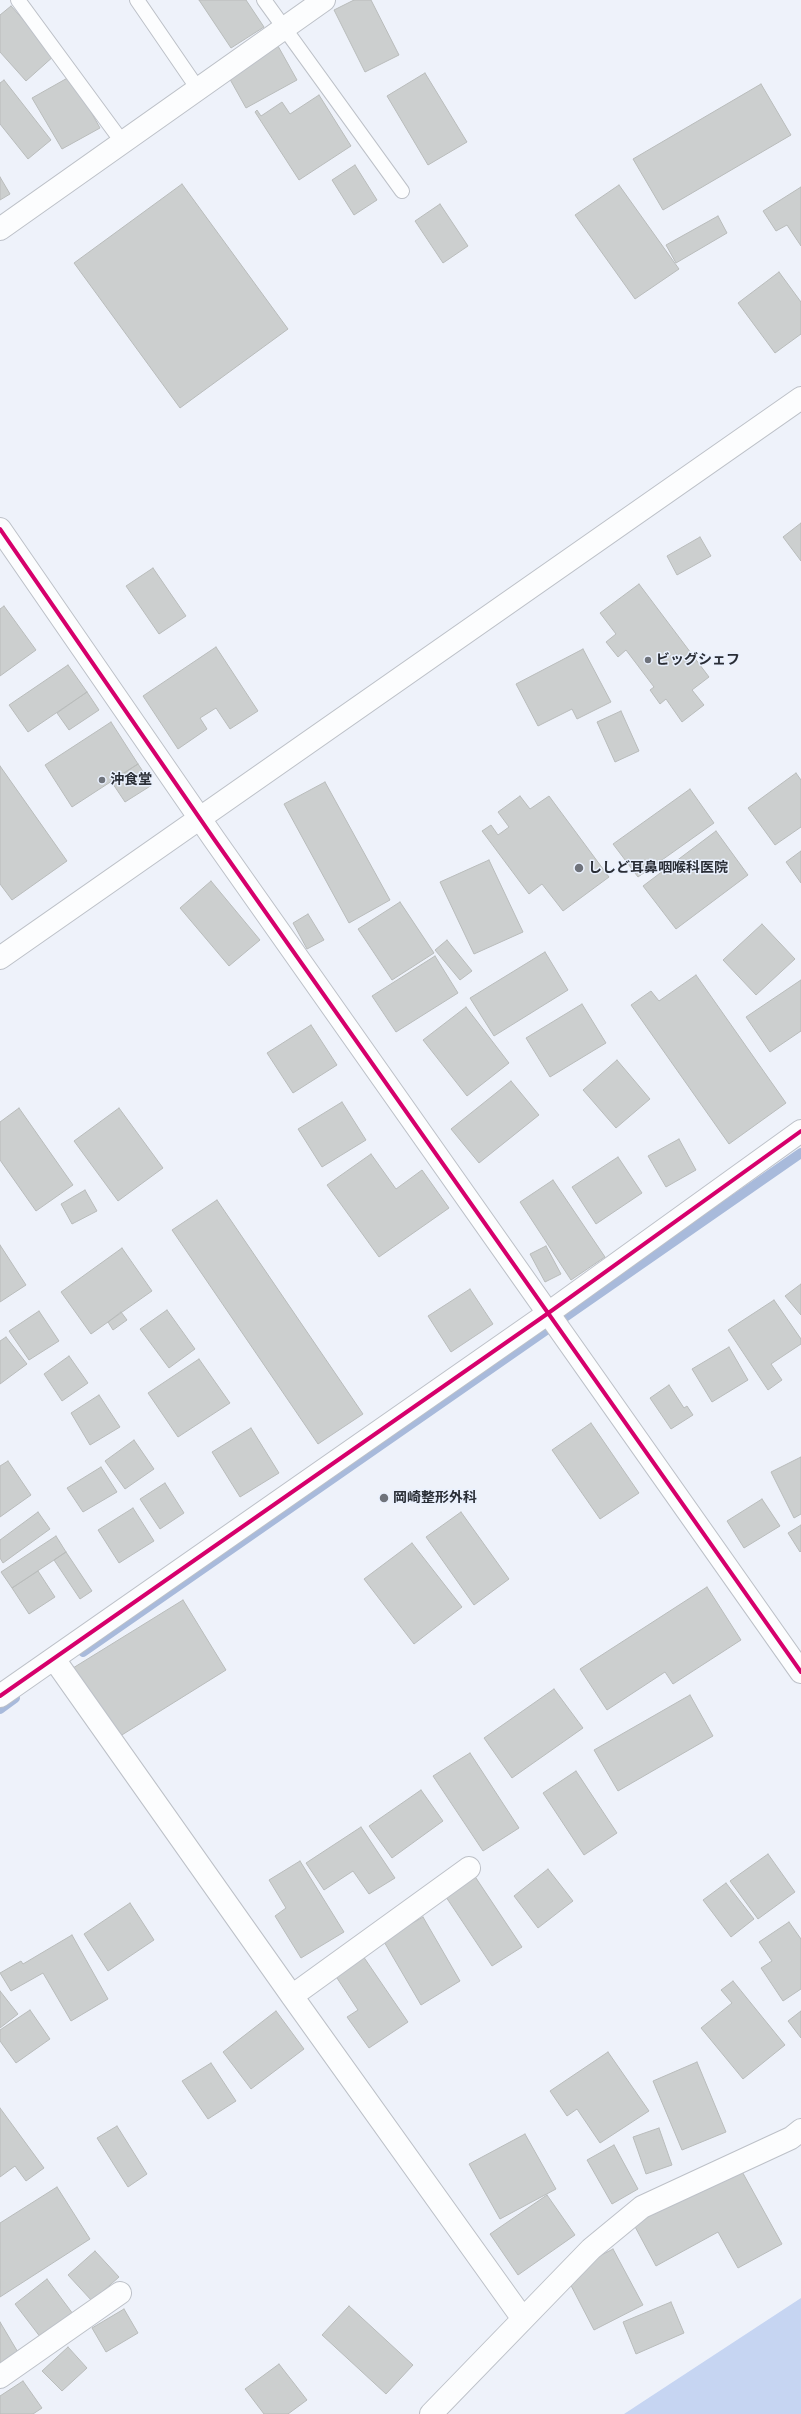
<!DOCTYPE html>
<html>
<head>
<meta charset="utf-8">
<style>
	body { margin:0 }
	canvas { display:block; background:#eef2fa }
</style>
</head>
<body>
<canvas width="801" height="2414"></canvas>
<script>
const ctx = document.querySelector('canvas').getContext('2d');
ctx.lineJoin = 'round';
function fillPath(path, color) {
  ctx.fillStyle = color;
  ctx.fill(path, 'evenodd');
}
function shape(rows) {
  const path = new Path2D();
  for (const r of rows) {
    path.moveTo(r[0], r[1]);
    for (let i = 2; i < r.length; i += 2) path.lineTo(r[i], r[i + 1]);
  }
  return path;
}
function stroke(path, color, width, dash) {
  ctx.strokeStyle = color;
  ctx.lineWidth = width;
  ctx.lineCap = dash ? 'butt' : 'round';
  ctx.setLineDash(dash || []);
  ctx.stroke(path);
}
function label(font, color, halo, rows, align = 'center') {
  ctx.font = font + ' "Work Sans","Noto Sans JP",sans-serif';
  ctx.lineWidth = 3;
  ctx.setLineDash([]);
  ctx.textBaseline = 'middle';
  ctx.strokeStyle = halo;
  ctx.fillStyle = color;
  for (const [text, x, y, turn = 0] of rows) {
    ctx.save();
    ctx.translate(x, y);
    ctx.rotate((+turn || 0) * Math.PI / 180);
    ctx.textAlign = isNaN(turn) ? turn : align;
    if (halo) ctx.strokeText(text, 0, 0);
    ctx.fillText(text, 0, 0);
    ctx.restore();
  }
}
const forest = shape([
	[801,2298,801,2414,624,2414]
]);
const stream = shape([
	[83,1652,801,1153],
	[0,1709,15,1698]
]);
const building = shape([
	[199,0,246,0,264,27,231,48,199,0],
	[354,0,371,0,399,55,365,72,334,10,354,0],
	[11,6,55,55,26,81,0,52,0,15,11,6],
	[278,46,297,80,246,108,227,74,278,46],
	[425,73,467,142,428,165,387,96,425,73],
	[71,76,100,128,62,149,32,98,71,76],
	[4,80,51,140,28,159,0,124,0,83,4,80],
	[761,84,791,135,663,210,633,159,761,84],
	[319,95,351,146,299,180,255,112,257,110,261,116,282,102,290,114,319,95],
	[355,165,377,200,354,215,332,180,355,165],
	[0,177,10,194,0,200,0,177],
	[182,184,288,329,180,408,74,263,182,184],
	[619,185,679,269,635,299,575,215,619,185],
	[801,187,801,246,787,225,776,231,763,211,801,187],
	[440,204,468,246,443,263,415,221,440,204],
	[718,216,727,233,676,263,666,245,718,216],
	[779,272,801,302,801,334,775,353,738,303,779,272],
	[801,523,801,561,783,537,801,523],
	[700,537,711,556,677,575,667,556,700,537],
	[153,568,186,616,159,634,126,586,153,568],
	[639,584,709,677,692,690,704,705,682,722,666,699,660,704,650,690,654,687,626,650,618,657,606,642,616,634,600,613,639,584],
	[4,606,36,650,0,676,0,609,4,606],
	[216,647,258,711,230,729,216,708,200,718,207,729,178,749,143,696,216,647],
	[583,649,611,702,577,719,572,709,538,726,516,684,583,649],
	[68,665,87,692,28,732,9,705,68,665],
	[87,692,99,710,69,730,57,713,87,692],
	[621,711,639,751,615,762,597,722,621,711],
	[111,722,138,764,72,807,45,765,111,722],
	[138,764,152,785,125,802,111,781,138,764],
	[0,766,67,861,12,900,0,884,0,766],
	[796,773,801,780,801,827,775,845,748,808,796,773],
	[325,782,390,900,349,923,284,804,325,782],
	[690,789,714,823,638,877,613,844,690,789],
	[520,796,530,809,549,796,609,877,563,911,542,884,529,894,482,831,491,825,498,835,509,827,498,812,520,796],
	[716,831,748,875,676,929,643,886,716,831],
	[801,851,801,883,786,862,801,851],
	[489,860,523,932,474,954,440,882,489,860],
	[211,881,260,940,229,966,180,908,211,881],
	[400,902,434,953,392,980,358,929,400,902],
	[308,914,324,940,307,949,293,923,308,914],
	[762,924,795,959,756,995,723,960,762,924],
	[447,940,472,971,460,980,435,950,447,940],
	[545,952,568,990,494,1036,470,998,545,952],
	[435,956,458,993,396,1032,372,996,435,956],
	[696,975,786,1103,729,1144,631,1005,651,991,659,1001,696,975],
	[801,980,801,1031,770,1052,746,1017,801,980],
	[582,1004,606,1043,550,1077,526,1038,582,1004],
	[466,1007,509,1063,467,1096,423,1040,466,1007],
	[311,1025,337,1065,293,1093,267,1053,311,1025],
	[617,1060,650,1099,616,1128,583,1090,617,1060],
	[511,1081,539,1115,479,1163,451,1129,511,1081],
	[342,1102,366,1140,322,1167,298,1129,342,1102],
	[19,1108,73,1185,36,1211,0,1160,0,1122,19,1108],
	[119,1108,163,1168,118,1201,74,1141,119,1108],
	[679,1139,696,1170,666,1187,648,1156,679,1139],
	[371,1154,396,1189,422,1170,449,1208,379,1257,327,1185,371,1154],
	[618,1157,642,1193,596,1224,572,1187,618,1157],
	[553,1180,605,1257,571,1280,520,1202,553,1180],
	[85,1190,97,1211,72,1224,61,1204,85,1190],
	[217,1200,363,1414,318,1444,172,1230,217,1200],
	[0,1245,26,1285,0,1302,0,1245],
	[546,1246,561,1274,545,1282,530,1254,546,1246],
	[122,1248,152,1291,91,1334,61,1292,122,1248],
	[801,1284,801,1315,785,1296,801,1284],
	[470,1289,493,1324,451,1352,428,1316,470,1289],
	[774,1300,801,1339,801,1344,771,1364,782,1380,768,1390,728,1330,774,1300],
	[167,1310,195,1349,169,1368,140,1329,167,1310],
	[39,1311,59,1341,29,1360,9,1331,39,1311],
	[121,1312,127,1320,113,1330,108,1322,121,1312],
	[6,1337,27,1364,0,1384,0,1341,6,1337],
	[729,1347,748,1380,712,1402,692,1369,729,1347],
	[69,1356,88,1383,62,1401,44,1374,69,1356],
	[199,1359,230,1403,178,1437,148,1393,199,1359],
	[669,1385,684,1408,687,1406,693,1415,671,1429,650,1398,669,1385],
	[99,1395,120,1427,90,1445,71,1413,99,1395],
	[591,1423,639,1493,600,1519,552,1450,591,1423],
	[251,1428,279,1473,240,1497,212,1452,251,1428],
	[134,1440,154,1469,125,1489,105,1461,134,1440],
	[801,1457,801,1514,794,1518,771,1472,801,1457],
	[8,1461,31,1495,0,1517,0,1466,8,1461],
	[101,1467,117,1492,83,1512,67,1488,101,1467],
	[165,1483,184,1513,160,1529,140,1499,165,1483],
	[762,1499,780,1526,744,1548,727,1521,762,1499],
	[133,1508,154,1541,119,1563,98,1530,133,1508],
	[38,1512,50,1529,3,1563,0,1558,0,1540,38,1512],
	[461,1512,509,1579,474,1605,426,1537,461,1512],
	[801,1525,801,1551,800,1552,788,1533,801,1525],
	[56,1536,66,1552,12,1588,1,1572,56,1536],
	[412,1543,462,1607,414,1644,364,1579,412,1543],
	[66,1552,92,1591,80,1599,54,1560,66,1552],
	[38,1571,55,1597,29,1614,12,1588,38,1571],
	[707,1587,741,1640,673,1684,665,1672,607,1710,580,1669,707,1587],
	[183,1600,226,1670,117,1738,73,1668,183,1600],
	[554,1689,583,1728,512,1778,484,1738,554,1689],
	[690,1695,713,1736,618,1791,594,1750,690,1695],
	[470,1753,519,1828,483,1851,433,1776,470,1753],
	[576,1771,617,1833,584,1855,543,1793,576,1771],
	[421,1790,443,1821,392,1858,369,1826,421,1790],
	[361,1827,395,1878,369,1894,353,1871,324,1890,306,1863,361,1827],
	[768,1854,795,1892,758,1919,730,1881,768,1854],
	[300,1861,344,1932,301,1958,275,1916,286,1908,269,1880,300,1861],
	[548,1869,573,1901,538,1928,514,1896,548,1869],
	[474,1875,522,1947,492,1966,444,1894,474,1875],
	[726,1883,754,1919,731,1937,703,1900,726,1883],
	[130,1903,154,1940,108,1971,84,1934,130,1903],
	[423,1917,460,1981,421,2005,383,1940,423,1917],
	[789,1922,801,1939,801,1989,783,2001,761,1968,772,1961,759,1942,789,1922],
	[72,1935,108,1999,71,2021,43,1973,11,1991,0,1973,21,1961,23,1964,72,1935],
	[363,1956,408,2022,369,2048,347,2017,358,2010,335,1975,363,1956],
	[733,1981,785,2045,743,2079,701,2028,732,2003,721,1990,733,1981],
	[0,1991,18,2014,0,2028,0,1991],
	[30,2010,50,2039,16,2063,0,2041,0,2030,30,2010],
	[276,2011,304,2049,251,2089,223,2052,276,2011],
	[801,2011,801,2038,788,2021,801,2011],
	[608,2052,649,2111,600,2143,577,2109,567,2116,550,2091,608,2052],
	[697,2062,726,2132,682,2150,653,2081,697,2062],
	[211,2063,236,2101,208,2119,182,2081,211,2063],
	[0,2108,44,2168,26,2181,15,2166,0,2177,0,2108],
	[117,2126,147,2174,128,2187,97,2138,117,2126],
	[659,2128,672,2165,646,2174,633,2137,659,2128],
	[525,2134,556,2189,500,2219,469,2164,525,2134],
	[614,2145,638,2189,612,2204,587,2160,614,2145],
	[739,2166,782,2244,738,2268,718,2232,656,2266,633,2223,739,2166],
	[57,2187,90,2239,0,2297,0,2223,57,2187],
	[547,2195,575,2235,518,2275,490,2234,547,2195],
	[613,2249,643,2305,594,2330,565,2274,613,2249],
	[95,2251,119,2277,92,2301,68,2275,95,2251],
	[47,2279,73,2314,41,2338,15,2304,47,2279],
	[671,2302,684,2333,636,2354,623,2322,671,2302],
	[349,2306,413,2365,386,2394,322,2335,349,2306],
	[124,2309,138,2333,106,2352,92,2328,124,2309],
	[0,2322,19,2354,0,2366,0,2322],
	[68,2347,87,2368,62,2391,42,2371,68,2347],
	[279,2364,307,2400,288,2414,264,2414,245,2389,279,2364],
	[23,2381,42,2408,33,2414,0,2414,0,2396,23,2381]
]);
const service = shape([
	[18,0,123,143],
	[137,0,198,89],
	[264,0,402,191]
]);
const minor = shape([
	[0,229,324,0],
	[0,529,214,839,801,1672],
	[54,1659,292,1996,523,2319],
	[0,1696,547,1314,801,1131],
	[292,1996,469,1868],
	[0,2377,120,2293],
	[431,2414,591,2249,642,2207,791,2138,801,2130]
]);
const tertiary = shape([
	[0,958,801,398]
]);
const cycleway = shape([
	[0,529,214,839,801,1672],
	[0,1696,547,1314,801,1131]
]);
const markers = [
	[648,660,4,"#6f737b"],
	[102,780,4,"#6f737b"],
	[579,868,5,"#6f737b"],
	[384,1498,5,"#6f737b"]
];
const poiNames = [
	["ビッグシェフ",656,660],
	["沖食堂",110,780],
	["ししど耳鼻咽喉科医院",588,868],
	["岡崎整形外科",393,1498]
];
fillPath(forest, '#c6d5f2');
stroke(stream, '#a8badb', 10);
fillPath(building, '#cccfcf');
stroke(building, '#b9bcbb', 1);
stroke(service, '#bdc1c8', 16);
stroke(minor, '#bdc1c8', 24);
stroke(tertiary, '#bdc1c8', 24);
stroke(service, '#fcfdfe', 14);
stroke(minor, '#fcfdfe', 22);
stroke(tertiary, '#fcfdfe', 22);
stroke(cycleway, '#d6006c', 4);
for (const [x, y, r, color] of markers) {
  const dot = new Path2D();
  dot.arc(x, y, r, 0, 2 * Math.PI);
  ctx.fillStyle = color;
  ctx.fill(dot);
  stroke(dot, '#eaf1fe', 1.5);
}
label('bold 14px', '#2a2e36', '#eaf1fe', poiNames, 'left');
</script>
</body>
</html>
